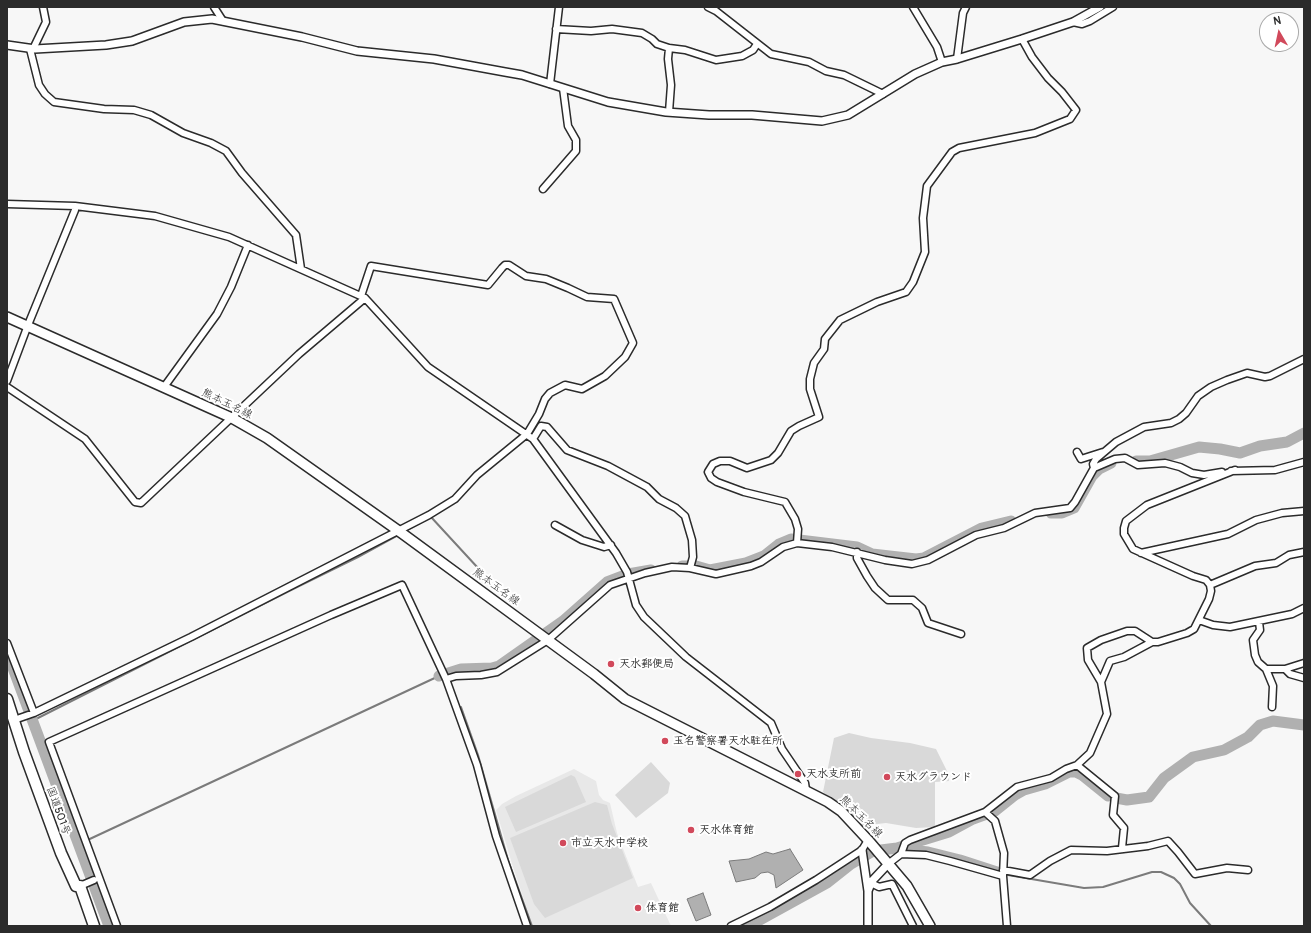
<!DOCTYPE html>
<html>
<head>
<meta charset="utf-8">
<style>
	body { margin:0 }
	#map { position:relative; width:1311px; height:933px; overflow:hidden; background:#f7f7f7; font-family:Pangolin,sans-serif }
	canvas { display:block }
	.frame { position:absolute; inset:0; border:8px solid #2b2b2b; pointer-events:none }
	.north { position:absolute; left:1259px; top:12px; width:40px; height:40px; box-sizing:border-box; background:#fff; border:1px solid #aaa; border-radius:50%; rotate:351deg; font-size:11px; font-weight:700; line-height:16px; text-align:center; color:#2b2b2b }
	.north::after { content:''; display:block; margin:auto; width:14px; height:18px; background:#d1495b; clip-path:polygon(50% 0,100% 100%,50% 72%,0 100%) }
</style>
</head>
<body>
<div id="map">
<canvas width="1311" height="933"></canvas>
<div class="frame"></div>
<div class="north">N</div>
</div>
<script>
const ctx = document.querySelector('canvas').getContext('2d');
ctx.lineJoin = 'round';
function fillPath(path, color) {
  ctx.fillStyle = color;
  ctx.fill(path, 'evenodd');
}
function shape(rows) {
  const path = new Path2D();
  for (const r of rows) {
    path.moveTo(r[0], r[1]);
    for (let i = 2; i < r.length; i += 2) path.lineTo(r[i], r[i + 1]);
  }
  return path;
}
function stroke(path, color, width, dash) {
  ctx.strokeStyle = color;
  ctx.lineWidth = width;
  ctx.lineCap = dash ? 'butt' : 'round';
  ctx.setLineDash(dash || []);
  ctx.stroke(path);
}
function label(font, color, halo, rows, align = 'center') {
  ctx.font = font + ' Pangolin,"Klee One",sans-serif';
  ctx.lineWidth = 4;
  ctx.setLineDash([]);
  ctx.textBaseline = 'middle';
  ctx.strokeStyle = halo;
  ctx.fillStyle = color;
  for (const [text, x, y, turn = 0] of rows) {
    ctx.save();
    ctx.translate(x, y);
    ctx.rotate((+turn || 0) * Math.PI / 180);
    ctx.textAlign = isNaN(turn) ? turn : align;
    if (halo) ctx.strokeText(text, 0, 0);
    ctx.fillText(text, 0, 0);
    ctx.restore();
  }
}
const built = shape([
	[574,769,596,781,599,795,603,800,610,803,617,833,638,887,651,883,671,926,533,926,513,867,496,810,502,804,516,796]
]);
const green = shape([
	[849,733,871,738,910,743,936,749,948,773,949,781,935,782,935,827,916,828,886,823,859,826,823,792,834,738],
	[651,762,670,783,668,793,636,818,615,795],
	[571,775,575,777,586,802,516,832,505,807],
	[595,802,607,805,612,824,633,878,545,918,534,904,510,838]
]);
const water = shape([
	[790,849,803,870,776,888,774,875,768,872,761,873,755,878,736,882,729,861,749,859,766,852,773,854,790,849],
	[703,893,711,915,696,921,687,899,703,893]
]);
const stream = shape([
	[405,531,431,517,478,568],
	[461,707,478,755,508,860,532,926],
	[32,721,289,591,358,557,400,534],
	[79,844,439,676],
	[1008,875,1084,888,1103,887,1152,872,1161,872,1174,878,1180,884,1190,903,1211,926]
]);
const river = shape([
	[1136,461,1150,461,1199,447,1220,449,1240,453,1260,446,1287,442,1304,433],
	[1051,513,1062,513,1074,508,1092,476,1099,469,1111,463],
	[682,566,696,566,710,570,746,563,764,556,779,544,791,539,857,547,872,554,916,559,924,558,982,528,1011,521],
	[7,652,109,926],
	[439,676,461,669,492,668,499,666,563,621,607,582,628,574,651,570],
	[1116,798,1127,800,1149,797,1164,778,1193,757,1224,750,1248,737,1260,725,1273,721,1304,725],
	[901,849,928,852,960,860,1000,873],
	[749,926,827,883,851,864,873,851,897,848,949,832,973,819,995,811,1015,795,1024,790,1045,784,1069,772,1076,772,1082,775,1108,796]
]);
const minor = shape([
	[214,7,223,21],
	[708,7,716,11,771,54,809,62,826,71,844,75,883,94],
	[913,7,937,47,942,62],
	[1073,22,1082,24,1090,21,1113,7],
	[556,29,591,31,612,29,642,33,652,39,657,44,669,48,668,59,671,85,669,112],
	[669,48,685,50,716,60,742,56,753,50,757,44],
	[30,49,39,85,45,94,54,102,104,109,134,110,151,115,183,133,211,143,226,151,242,173,296,235,301,269],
	[33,49,46,22,43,7],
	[957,59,963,13,966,7],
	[550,84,559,7],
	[543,189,576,151,576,140,568,126,563,88],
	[7,204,75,206,155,216,229,237,365,298,428,367,533,439,616,553,627,572,636,605,644,617,686,657,771,723,782,749,805,783,806,790],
	[7,381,28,325,75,210,75,206],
	[7,387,85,439,135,502,141,503,299,354,365,298],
	[164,387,217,314,231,287,248,245],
	[533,439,541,426,547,427,567,450,608,466,647,487,659,499,676,508,685,516,692,540,693,557,690,568],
	[1077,452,1081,459,1103,452],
	[1094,468,1115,459,1125,458,1138,465,1165,463,1180,467,1192,473,1204,475,1222,472],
	[1231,471,1275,470,1304,462],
	[555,525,582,540,604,547,611,545],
	[797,543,798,529,795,519,785,502,744,492,717,482,711,478,708,472,713,464,720,461,730,461,747,468,771,460,778,453,791,431,799,426,819,417,810,389,810,379,814,363,824,349,825,339,840,320,877,302,906,292,913,282,925,252,923,218,927,186,952,152,959,148,1035,133,1070,119,1076,110,1062,92,1048,78,1032,57,1022,39],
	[857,552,857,558,867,576,875,588,888,600,913,600,922,608,928,623,961,634],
	[1141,553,1228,534,1256,520,1282,513,1304,511],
	[1210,585,1255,566,1276,563,1289,555,1304,552],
	[1199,620,1213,625,1230,627,1292,614,1304,608],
	[1259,622,1260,630,1253,640,1255,655,1258,662,1266,669,1273,686,1272,707],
	[7,643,34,713],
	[1266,669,1285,669,1290,674,1304,678],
	[1285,669,1304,663],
	[446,679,456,676,481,675,497,672,548,640,610,585,645,573,672,567,690,568,716,574,751,566,761,562,783,547,797,543,832,547,885,560,912,564,928,560,976,535,1004,528,1035,513,1070,508,1075,502,1094,468,1093,464,1096,459,1116,442,1144,427,1171,423,1179,419,1186,413,1198,396,1211,387,1227,380,1247,373,1265,377,1270,376,1304,359],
	[1101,682,1110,661,1124,657,1152,642],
	[14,720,34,713,191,637,429,515,455,499,477,475,527,434,539,414,545,399,550,393,565,385,582,389,605,376,625,357,633,343,614,299,587,297,568,288,546,279,526,276,509,265,505,265,502,268,488,285,371,266,361,296],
	[1077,765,1115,796,1113,815,1124,828,1122,848],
	[985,812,1017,787,1051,778,1066,769,1077,765,1090,753,1107,714,1101,682,1088,660,1087,648,1101,640,1127,631,1135,631,1152,642,1158,642,1187,633,1194,629,1209,599,1211,591,1210,585,1206,580,1193,576,1133,549,1124,534,1124,528,1126,521,1147,505,1235,470],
	[901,854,926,855,950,861,1003,876],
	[888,864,901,854,905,843,910,840,985,812,995,821,1004,853,1003,876,1007,926],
	[1003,870,1030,875,1050,861,1071,850,1107,851,1148,846,1168,841,1178,852,1195,874,1227,868,1248,870],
	[871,883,879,887,892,884,913,926],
	[80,886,94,880],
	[117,926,49,742,331,615,402,585,446,679,477,765,496,836,527,926],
	[731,926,770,907,816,880,862,850,868,840]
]);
const tertiary = shape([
	[7,45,35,49,106,45,132,41,184,22,212,19,302,37,357,51,434,59,505,72,522,75,608,102,666,112,709,115,752,115,822,121,848,115,915,74,942,62,957,59,1022,39,1073,22,1100,7],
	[862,850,868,891],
	[868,926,868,891,872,881,888,864]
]);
const primary = shape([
	[7,317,232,418,267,438,403,534,594,674,625,699,828,802,841,811,868,840,907,886,930,926]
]);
const trunk = shape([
	[7,699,24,752,61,853,76,886,80,886,94,926]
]);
const markers = [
	[611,664,4,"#d1495b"],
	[665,741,4,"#d1495b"],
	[798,774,4,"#d1495b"],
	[887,777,4,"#d1495b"],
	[691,830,4,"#d1495b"],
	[563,843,4,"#d1495b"],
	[638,908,4,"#d1495b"]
];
const streetNames = [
	["熊本玉名線",227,404,26],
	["熊本玉名線",496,587,36],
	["国道501号",58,811,70],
	["熊本玉名線",861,817,45]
];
const poiNames = [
	["天水郵便局",619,664],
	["玉名警察署天水駐在所",673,741],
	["天水支所前",806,774],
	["天水グラウンド",895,777],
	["天水体育館",699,830],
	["市立天水中学校",571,843],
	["体育館",646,908]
];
fillPath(built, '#e8e8e8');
fillPath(green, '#d9d9d9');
fillPath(water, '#b0b0b0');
stroke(water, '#7b7b7b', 1);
stroke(stream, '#7b7b7b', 2);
stroke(river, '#b0b0b0', 11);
stroke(minor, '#2b2b2b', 9);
stroke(tertiary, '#2b2b2b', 10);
stroke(primary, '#2b2b2b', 12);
stroke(trunk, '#2b2b2b', 13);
stroke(minor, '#fff', 6);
stroke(tertiary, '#fff', 7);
stroke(primary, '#fff', 9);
stroke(trunk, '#fff', 10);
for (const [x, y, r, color] of markers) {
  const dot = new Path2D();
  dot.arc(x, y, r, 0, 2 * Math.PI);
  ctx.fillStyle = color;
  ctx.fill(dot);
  stroke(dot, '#fff', 1.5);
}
label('11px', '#2b2b2b', '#fff', streetNames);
label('bold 11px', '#2b2b2b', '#fff', poiNames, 'left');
</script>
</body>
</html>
